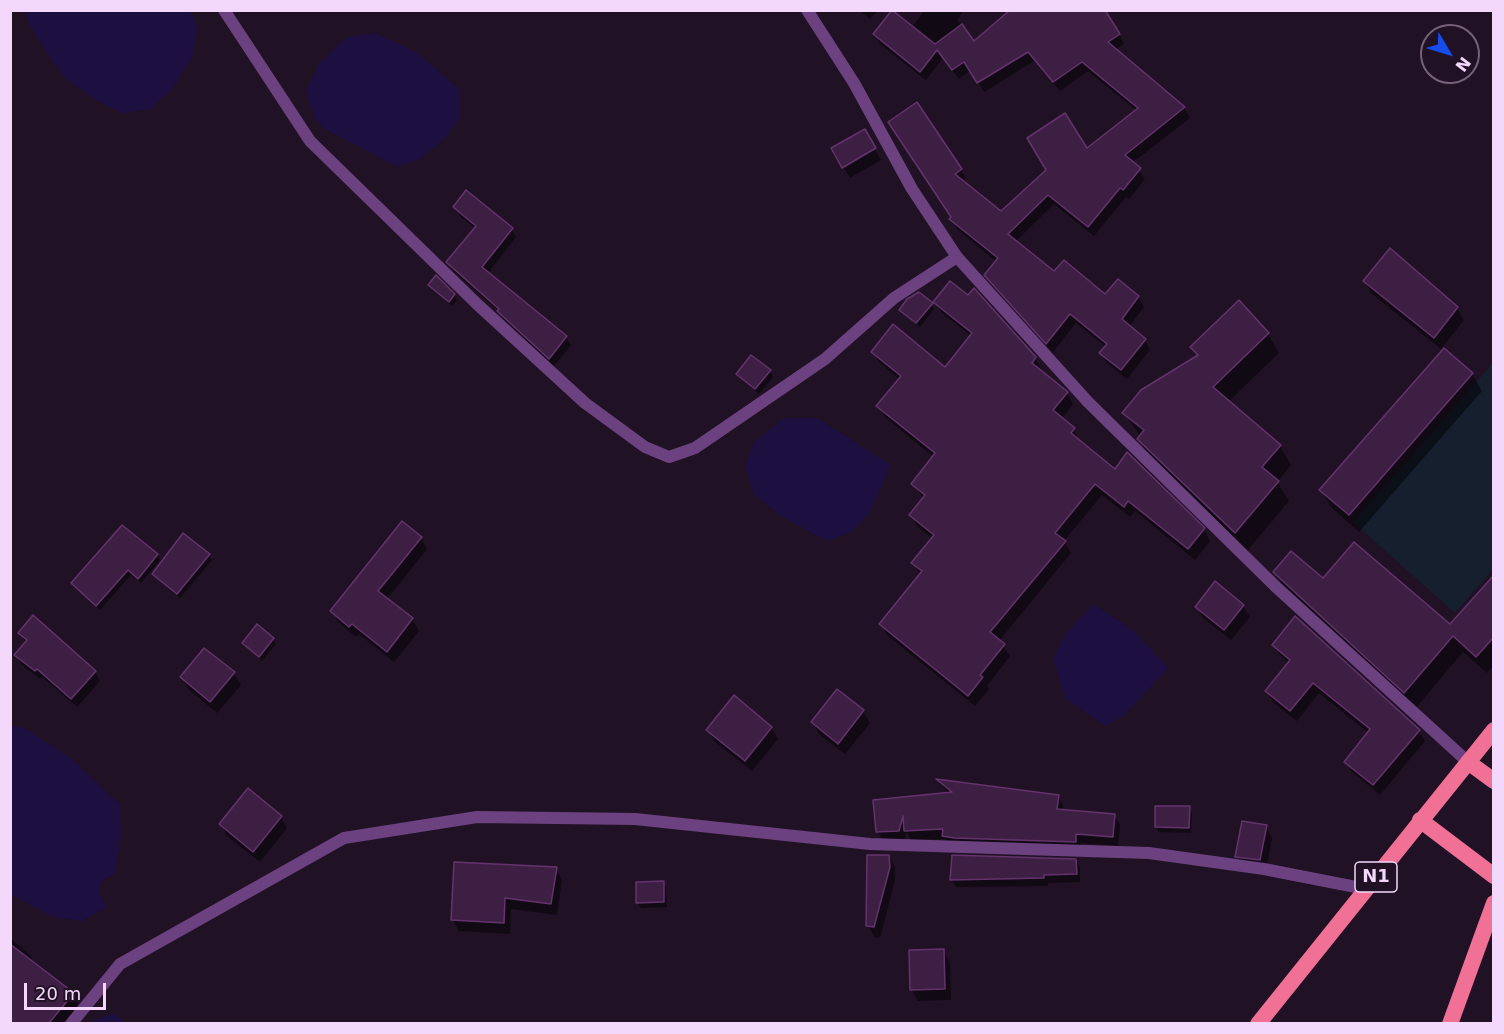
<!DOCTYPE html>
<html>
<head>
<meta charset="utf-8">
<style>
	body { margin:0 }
	#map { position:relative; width:1504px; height:1034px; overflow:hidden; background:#211124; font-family:"DejaVu Sans",sans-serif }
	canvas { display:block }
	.frame { position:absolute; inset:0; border:12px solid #f3d8fb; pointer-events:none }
	.north { position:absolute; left:1420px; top:24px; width:60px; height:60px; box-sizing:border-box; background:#211124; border:2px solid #75617a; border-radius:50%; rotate:128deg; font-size:16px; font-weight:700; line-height:24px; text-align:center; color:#f3d8fb }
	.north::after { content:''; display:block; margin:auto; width:21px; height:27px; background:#164ce9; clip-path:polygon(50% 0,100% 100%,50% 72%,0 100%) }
	.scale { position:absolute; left:24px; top:983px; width:82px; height:27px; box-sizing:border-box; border:3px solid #f3d8fb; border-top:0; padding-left:8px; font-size:18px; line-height:21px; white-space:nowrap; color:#f3d8fb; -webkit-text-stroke:4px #211124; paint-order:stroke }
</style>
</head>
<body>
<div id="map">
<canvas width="1504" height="1034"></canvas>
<div class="frame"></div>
<div class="north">N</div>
<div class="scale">20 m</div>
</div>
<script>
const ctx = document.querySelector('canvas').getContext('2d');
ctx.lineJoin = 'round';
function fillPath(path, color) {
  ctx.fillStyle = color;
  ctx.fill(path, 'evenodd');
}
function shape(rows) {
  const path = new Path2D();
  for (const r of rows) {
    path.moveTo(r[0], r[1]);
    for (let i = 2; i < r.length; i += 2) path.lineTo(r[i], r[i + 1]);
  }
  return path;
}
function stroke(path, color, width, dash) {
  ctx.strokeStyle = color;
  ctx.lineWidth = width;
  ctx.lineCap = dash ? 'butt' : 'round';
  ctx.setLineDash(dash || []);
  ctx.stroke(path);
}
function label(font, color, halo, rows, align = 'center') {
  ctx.font = font + ' "DejaVu Sans",sans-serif';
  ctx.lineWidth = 5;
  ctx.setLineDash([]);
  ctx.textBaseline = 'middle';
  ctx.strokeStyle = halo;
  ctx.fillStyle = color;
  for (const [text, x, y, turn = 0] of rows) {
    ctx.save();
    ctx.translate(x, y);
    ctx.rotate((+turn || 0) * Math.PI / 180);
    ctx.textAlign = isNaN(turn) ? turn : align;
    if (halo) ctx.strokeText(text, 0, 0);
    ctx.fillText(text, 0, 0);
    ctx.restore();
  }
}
const green = shape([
	[1492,364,1493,569,1455,613,1353,522]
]);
const water = shape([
	[26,11,190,11,198,26,192,58,172,89,151,109,123,113,99,102,67,80,47,53,27,20],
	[375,33,418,53,459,89,459,120,443,141,418,160,397,167,325,129,314,117,306,90,319,64,347,37],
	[783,418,817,418,891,465,869,514,850,533,827,541,782,517,754,495,745,466,754,443],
	[1094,604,1135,632,1168,668,1124,716,1105,726,1065,698,1053,659,1066,633],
	[11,726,25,728,73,760,120,805,121,836,115,873,101,882,99,893,107,907,82,921,54,917,11,895],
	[114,1013,125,1023,93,1023,97,1019]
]);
const shadow = shape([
	[859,10,878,10,870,19],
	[925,10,964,10,957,20,974,43,1010,12,1009,10,1052,10,1119,34,1124,44,1115,50,1184,108,1190,118,1132,163,1145,179,1129,199,1126,197,1094,236,1054,204,1015,242,1054,273,1106,297,1118,281,1138,297,1144,307,1129,327,1145,340,1150,350,1127,379,1107,363,1101,354,1106,347,1076,323,1053,352,992,285,986,275,997,262,957,229,953,218,895,132,961,170,966,179,962,182,1001,213,1136,110,1088,71,1060,91,1034,61,984,92,971,70,959,79,943,58,926,80,880,44,875,34,912,27],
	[865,131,881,160,850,178,833,149],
	[455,207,511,229,516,237,488,273,566,337,571,345,554,366,504,320,499,311,453,271,448,262,476,229,460,216],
	[1390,250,1457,308,1464,320,1441,349,1371,293,1365,281],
	[429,285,454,295,457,300,452,306],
	[935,302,1035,358,1041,369,1040,371,1067,393,1073,404,1062,419,1074,429,1079,441,1115,471,1204,529,1210,541,1195,560,1135,511,1130,517,1102,495,1064,541,1071,553,999,641,1010,656,987,686,989,689,975,706,887,635,881,624,921,575,913,563,933,539,917,526,911,515,924,499,913,484,934,457,885,417,878,406,900,380,880,363,873,352,946,369,971,336,942,313],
	[931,304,934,309,920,327,901,310],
	[1268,334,1279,353,1228,402,1280,446,1291,465,1277,482,1289,501,1247,551,1150,458,1139,439,1141,437,1124,413,1198,357,1192,347],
	[1444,350,1472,374,1482,391,1359,532,1331,507,1321,490],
	[770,371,773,377,759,394,738,374],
	[421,538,427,549,387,599,412,619,419,631,394,662,359,634,356,637,338,622,332,611],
	[157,555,160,560,141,583,131,575,100,610,72,583],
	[208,555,212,560,180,598,153,574],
	[1275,573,1450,626,1494,577,1494,665,1487,673,1463,652,1415,709,1285,590],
	[1243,606,1250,617,1231,640,1203,618,1197,607],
	[20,633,95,672,100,681,77,707,42,677,40,679,21,664,16,655,26,643],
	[273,639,276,644,262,661,244,643],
	[1273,645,1419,731,1425,741,1380,795,1352,772,1346,762,1369,733,1319,693,1297,721,1273,702,1267,691,1289,663,1280,655],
	[205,650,234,673,241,685,217,713,188,689,182,678],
	[838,691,863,711,870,723,845,754,819,734,813,722],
	[771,728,778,739,752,771,715,742,708,730],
	[938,781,1058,796,1063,806,1063,811,1114,815,1120,825,1118,846,1081,843,1081,852,949,846,945,839,911,840,907,832,904,840,883,841,878,832,875,801,949,794],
	[1189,808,1192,813,1191,833,1159,832,1156,827],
	[281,817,287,828,260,862,227,836,221,824],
	[1266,827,1272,838,1266,871,1244,868,1237,856],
	[889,856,895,867,895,880,880,938,874,937,868,925],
	[1076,860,1080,868,1080,882,1048,883,1048,886,956,887,951,879],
	[556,869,562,880,557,915,511,909,510,934,459,931,453,920],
	[663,882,666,887,667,907,641,908,638,903],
	[10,938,30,955,36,966,72,994,78,1005,62,1024,10,1024],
	[943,950,950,962,951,1000,918,1001,912,990,910,951]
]);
const building = shape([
	[892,10,935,44,962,24,974,41,1010,10,1105,10,1120,34,1108,42,1185,107,1125,155,1141,168,1123,190,1120,188,1088,227,1048,195,1008,234,1054,271,1064,260,1105,294,1118,279,1139,296,1122,319,1146,339,1121,370,1099,353,1107,344,1070,314,1046,344,984,275,998,258,949,219,951,217,888,122,917,102,962,169,955,174,1001,211,1046,170,1027,138,1065,113,1087,148,1138,108,1082,62,1053,82,1028,52,977,83,964,62,952,70,937,50,920,72,873,34,892,10],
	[865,129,876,148,842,168,831,148,865,129],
	[466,190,513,228,482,267,567,336,549,359,497,311,499,309,446,262,476,226,453,207,466,190],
	[1390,248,1458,307,1434,338,1363,281,1390,248],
	[436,275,455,294,449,302,428,285,436,275],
	[950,281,968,295,974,288,1036,357,1032,363,1068,392,1053,410,1075,428,1071,433,1115,469,1127,452,1205,528,1188,549,1128,501,1124,507,1095,484,1055,533,1066,541,990,632,1005,644,980,675,983,677,968,696,879,624,922,571,911,563,934,535,909,515,925,495,911,484,935,453,876,406,901,376,871,352,893,324,945,367,972,333,933,302,950,281],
	[919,292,933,303,916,323,899,310,907,299,919,292],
	[1239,300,1269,333,1213,387,1281,445,1262,467,1279,481,1235,533,1137,439,1144,430,1122,413,1141,390,1198,355,1190,347,1239,300],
	[1444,348,1473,373,1349,515,1319,490,1444,348],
	[751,355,771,370,755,389,736,374,751,355],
	[402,521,422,537,378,591,413,618,387,652,352,624,349,627,330,611,402,521],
	[122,525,158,554,138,579,128,570,96,606,71,583,122,525],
	[183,533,210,554,177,594,152,574,183,533],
	[1354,542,1450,624,1494,575,1494,637,1476,657,1453,636,1404,693,1273,572,1291,551,1323,578,1354,542],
	[1215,581,1244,605,1224,630,1195,607,1215,581],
	[33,615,96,671,71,699,37,669,35,671,14,655,27,640,18,633,33,615],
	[1295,616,1420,730,1373,785,1344,762,1370,729,1313,683,1290,711,1265,691,1290,660,1272,645,1295,616],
	[257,624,274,638,259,657,242,643,257,624],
	[204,648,235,672,210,702,180,677,204,648],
	[837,689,864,710,838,744,811,722,837,689],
	[734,695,772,727,745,761,706,730,734,695],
	[936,779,1059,795,1057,809,1115,814,1113,837,1076,834,1076,842,954,838,942,836,943,829,904,831,903,816,899,831,876,832,873,800,952,792,936,779],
	[248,788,282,816,253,852,219,824,248,788],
	[1155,806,1190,806,1189,828,1155,827,1155,806],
	[1242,821,1267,825,1260,860,1235,857,1242,821],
	[867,855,889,855,890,867,874,927,866,926,867,855],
	[952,855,1076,859,1077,874,1044,875,1044,878,950,880,952,855],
	[454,862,557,867,551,904,505,898,504,923,451,920,454,862],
	[664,881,664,902,636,903,636,882,664,881],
	[10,944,74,993,49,1023,10,1023,10,944],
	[944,949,945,989,910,990,909,950,944,949]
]);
const minor = shape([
	[224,10,310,141,477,304,585,403,645,447,669,457,695,448,825,359,894,298,957,257],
	[807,10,854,83,912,189,957,257,1088,402,1275,586,1468,762],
	[71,1024,120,964,344,838,477,817,635,819,870,844,1149,853,1264,869,1366,889]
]);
const trunk = shape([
	[1468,762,1494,781],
	[1420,820,1494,876],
	[1258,1024,1494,730],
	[1450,1024,1494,903]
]);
const shields = [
	[1376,877,42]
];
const shieldNames = [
	["N1",1376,877]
];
fillPath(green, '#151f2e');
fillPath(water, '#1d0f3f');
fillPath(shadow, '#0007');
fillPath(building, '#3e1f44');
stroke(building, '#64336d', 1.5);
stroke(minor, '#6b417f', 12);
stroke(trunk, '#f07096', 16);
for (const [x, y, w] of shields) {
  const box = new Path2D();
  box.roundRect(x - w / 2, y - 15, w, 30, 4.5);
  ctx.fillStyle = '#211124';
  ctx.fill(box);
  stroke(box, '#f3d8fb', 1.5);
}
label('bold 18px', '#f3d8fb', null, shieldNames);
</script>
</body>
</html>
